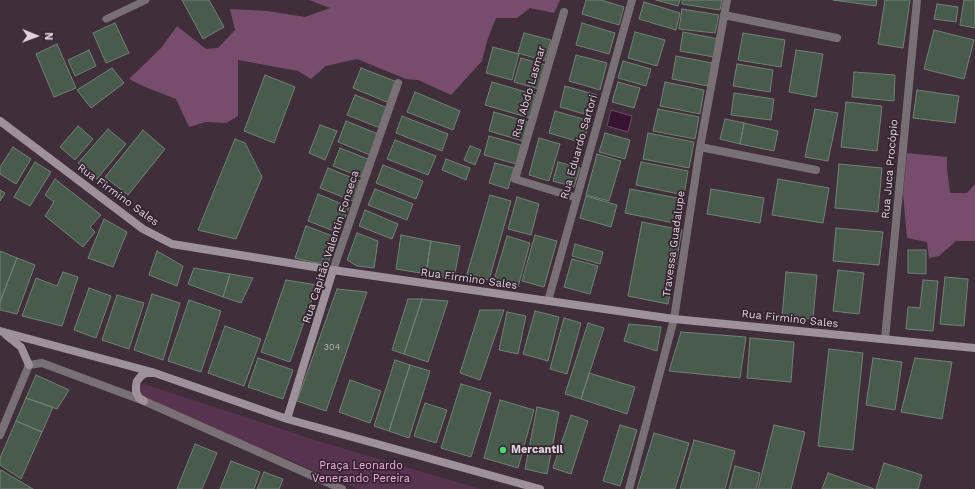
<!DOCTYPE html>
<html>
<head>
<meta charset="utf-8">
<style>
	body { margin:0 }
	#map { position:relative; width:975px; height:489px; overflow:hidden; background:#402e3b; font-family:"Work Sans",sans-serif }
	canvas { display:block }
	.north { position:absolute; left:16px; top:16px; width:40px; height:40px; -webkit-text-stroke:3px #352431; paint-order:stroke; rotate:91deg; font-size:11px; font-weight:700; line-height:16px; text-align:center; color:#dfd4dc }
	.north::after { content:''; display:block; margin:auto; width:14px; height:18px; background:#dfd4dc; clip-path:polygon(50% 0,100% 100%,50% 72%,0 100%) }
</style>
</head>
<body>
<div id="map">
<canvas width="975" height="489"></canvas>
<div class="north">N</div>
</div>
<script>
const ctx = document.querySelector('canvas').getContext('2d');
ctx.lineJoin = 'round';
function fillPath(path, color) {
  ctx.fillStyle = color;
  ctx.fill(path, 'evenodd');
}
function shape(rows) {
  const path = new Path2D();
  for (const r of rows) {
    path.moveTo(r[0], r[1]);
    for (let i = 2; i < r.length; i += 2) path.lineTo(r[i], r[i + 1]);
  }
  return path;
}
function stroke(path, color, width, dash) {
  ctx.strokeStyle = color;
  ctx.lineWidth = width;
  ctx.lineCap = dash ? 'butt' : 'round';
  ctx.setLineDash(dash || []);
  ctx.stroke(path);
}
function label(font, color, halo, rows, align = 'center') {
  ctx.font = font + ' "Work Sans",sans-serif';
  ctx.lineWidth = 3.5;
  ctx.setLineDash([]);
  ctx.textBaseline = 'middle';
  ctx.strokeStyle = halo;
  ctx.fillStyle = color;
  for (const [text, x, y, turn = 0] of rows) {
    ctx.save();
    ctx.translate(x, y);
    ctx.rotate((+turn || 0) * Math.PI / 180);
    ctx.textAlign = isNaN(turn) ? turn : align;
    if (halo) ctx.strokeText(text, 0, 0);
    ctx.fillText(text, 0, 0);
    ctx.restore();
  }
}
const green = shape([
	[144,384,318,441,480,489,358,489,141,398,137,388]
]);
const forest = shape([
	[309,0,560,0,554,13,530,8,517,18,496,18,487,41,482,61,451,95,418,80,406,79,357,59,326,66,311,79,298,71,238,60,238,116,226,123,206,122,189,127,176,99,145,87,129,79,161,48,177,26,206,49,218,48,235,30,230,9,268,11,305,17,330,8],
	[907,153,947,157,947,168,950,193,967,193,975,184,975,241,956,241,939,256,929,258,927,242,907,238,903,194]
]);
const water = shape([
	[611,110,632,116,628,132,607,126,611,110]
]);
const building = shape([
	[182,0,209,0,224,27,203,39,182,0],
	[586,0,601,0,624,7,619,25,582,14,586,0],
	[656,0,680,0,678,6,656,0],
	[682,0,722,0,720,10,682,4,682,0],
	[833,0,877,0,876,6,833,0],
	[885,0,910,0,903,48,878,44,885,0],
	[964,0,975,0,975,28,960,25,964,0],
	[644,2,680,13,676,30,639,19,644,2],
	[937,4,958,7,956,22,934,19,937,4],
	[682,9,719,15,715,33,679,29,682,9],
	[115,23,129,53,106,63,93,33,115,23],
	[582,23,615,33,609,54,576,45,582,23],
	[934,30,974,40,964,79,924,69,934,30],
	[635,32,665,40,657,66,628,58,635,32],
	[683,32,718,39,714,57,680,51,683,32],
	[524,33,551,40,545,61,518,53,524,33],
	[743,33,785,40,781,67,738,60,743,33],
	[57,44,76,88,54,97,36,54,57,44],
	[493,47,519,54,512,80,486,73,493,47],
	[89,50,96,66,75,76,68,60,89,50],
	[796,50,823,54,816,97,789,92,796,50],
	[576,55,607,63,600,90,569,81,576,55],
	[676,56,712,63,708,86,672,79,676,56],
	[521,58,546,65,539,89,514,82,521,58],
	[623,61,651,69,646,86,618,78,623,61],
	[737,64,773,70,770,92,733,86,737,64],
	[112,68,124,83,91,108,77,90,112,68],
	[361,68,397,82,389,103,353,88,361,68],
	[854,72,895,75,894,101,852,97,854,72],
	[265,75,295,87,274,143,244,131,265,75],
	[492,82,536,95,530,118,485,105,492,82],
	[618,82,640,88,634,108,612,102,618,82],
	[665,82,704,90,700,114,660,106,665,82],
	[565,86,597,95,591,116,560,107,565,86],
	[917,90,959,96,955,123,913,118,917,90],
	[415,92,460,111,453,130,407,112,415,92],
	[734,93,774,99,771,120,731,115,734,93],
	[355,95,388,108,380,128,347,115,355,95],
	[846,102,882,106,877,151,841,147,846,102],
	[658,109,699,117,695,139,653,131,658,109],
	[815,109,838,113,828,161,805,157,815,109],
	[555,111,590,121,583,143,549,133,555,111],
	[494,112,528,122,523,141,489,131,494,112],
	[402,116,448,134,442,151,396,133,402,116],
	[725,119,744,123,740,144,720,139,725,119],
	[346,121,378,134,370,155,338,142,346,121],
	[744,123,778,131,774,151,740,144,744,123],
	[320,125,337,131,325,160,309,153,320,125],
	[78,126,93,139,75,160,60,147,78,126],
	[108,129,126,144,97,179,78,163,108,129],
	[143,130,165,149,128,195,105,177,143,130],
	[605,133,630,140,625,159,599,152,605,133],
	[648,133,694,142,689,168,643,159,648,133],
	[489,136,521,145,516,164,484,155,489,136],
	[539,138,560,144,549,181,529,175,539,138],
	[235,139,245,143,262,177,236,239,198,230,235,139],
	[395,140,436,156,428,175,387,159,395,140],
	[470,146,481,150,475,165,464,160,470,146],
	[13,147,31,159,16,184,0,174,0,167,13,147],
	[340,148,368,159,361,177,333,166,340,148],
	[597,154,621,161,609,201,586,195,597,154],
	[446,159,470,168,466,180,442,170,446,159],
	[35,162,51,172,30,206,14,197,35,162],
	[558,162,580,168,574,187,553,181,558,162],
	[641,162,688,171,684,195,636,185,641,162],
	[495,163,514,168,508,189,489,183,495,163],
	[839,164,882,168,878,212,835,208,839,164],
	[383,165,423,181,416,199,376,183,383,165],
	[328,168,360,181,353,201,320,188,328,168],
	[55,179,101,215,90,227,95,232,83,247,45,216,54,202,45,195,55,179],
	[778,179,829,188,823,223,772,215,778,179],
	[375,189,413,204,407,220,368,205,375,189],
	[630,189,683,199,679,224,625,213,630,189],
	[711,189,764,198,760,223,707,214,711,189],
	[0,190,5,193,0,201,0,190],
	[318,194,349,207,339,233,308,221,318,194],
	[490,195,511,201,489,280,467,274,490,195],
	[586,196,617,205,611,227,580,218,586,196],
	[517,197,539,204,531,235,508,229,517,197],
	[365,210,398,224,392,239,359,226,365,210],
	[104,219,127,232,113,267,88,258,104,219],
	[642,222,682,230,668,304,628,296,642,222],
	[306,226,338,238,328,263,317,263,295,258,306,226],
	[836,228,883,232,879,265,833,261,836,228],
	[357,233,378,241,374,268,357,266,347,260,357,233],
	[401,235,431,241,426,274,396,269,401,235],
	[535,235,557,241,544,287,522,281,535,235],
	[507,236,530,243,518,287,494,280,507,236],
	[431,241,460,246,454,279,426,274,431,241],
	[575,244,603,252,600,264,572,256,575,244],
	[908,250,926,250,926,274,908,273,908,250],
	[0,251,17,258,0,302,0,251],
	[157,251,183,266,177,286,149,275,157,251],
	[17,258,35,265,17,314,0,310,0,302,17,258],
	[572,259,598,266,590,294,564,287,572,259],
	[194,268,230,274,223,297,188,284,194,268],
	[838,270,864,273,859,314,833,311,838,270],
	[63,272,78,277,62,326,22,316,36,278,57,286,63,272],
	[786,272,817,275,813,319,782,317,786,272],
	[230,274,253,278,241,303,223,297,230,274],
	[945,277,968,279,964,326,940,324,945,277],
	[286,280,317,285,290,362,261,352,286,280],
	[923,280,938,281,933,331,906,329,908,307,920,308,923,280],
	[89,288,111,296,96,338,74,330,89,288],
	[337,289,367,292,326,411,297,401,337,289],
	[152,294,180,303,163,360,134,350,152,294],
	[117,295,144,303,129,349,102,340,117,295],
	[408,299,422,299,404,354,392,350,408,299],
	[422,299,448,301,428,362,404,354,422,299],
	[189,300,221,311,201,372,168,361,189,300],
	[480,310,504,310,480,380,460,373,480,310],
	[535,311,559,317,548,361,523,354,535,311],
	[507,312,526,316,518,354,499,350,507,312],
	[564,318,581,323,567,374,550,369,564,318],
	[588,323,604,328,581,399,565,394,588,323],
	[629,324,661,327,657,351,624,341,629,324],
	[225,326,261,339,244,386,208,373,225,326],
	[681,332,746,337,740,378,669,371,681,332],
	[750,338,794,342,791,382,747,378,750,338],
	[829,349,863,353,853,450,818,446,829,349],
	[258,358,293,370,283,399,248,387,258,358],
	[873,358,902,362,895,410,866,405,873,358],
	[915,358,952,362,942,419,901,412,915,358],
	[395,360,410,365,389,431,374,426,395,360],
	[410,365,430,371,409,438,389,431,410,365],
	[589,373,635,387,627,414,581,399,589,373],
	[36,375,69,390,57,409,26,398,36,375],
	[350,380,381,391,370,423,339,412,350,380],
	[461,384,491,393,471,457,441,448,461,384],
	[26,398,53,407,42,432,16,421,26,398],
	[500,400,534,410,518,468,484,458,500,400],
	[425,403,447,410,436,443,414,436,425,403],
	[537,407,559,412,547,474,525,469,537,407],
	[571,415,588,421,571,474,553,468,571,415],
	[16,421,42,432,21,479,0,465,0,458,16,421],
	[620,425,637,430,620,486,603,481,620,425],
	[774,425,805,432,791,489,758,489,774,425],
	[654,433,689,443,675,489,637,489,654,433],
	[694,440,735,451,725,489,680,489,694,440],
	[195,444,217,453,202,489,177,489,195,444],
	[231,461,260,472,254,489,220,489,231,461],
	[884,463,922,475,918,489,876,489,884,463],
	[735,466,760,473,756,489,729,489,735,466],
	[1,470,33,489,0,489,0,471,1,470],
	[264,472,283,479,279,489,257,489,264,472],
	[828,473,874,489,822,489,828,473]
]);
const service = shape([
	[106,19,146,0]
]);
const minor = shape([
	[564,12,515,179,577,198],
	[724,15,837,38],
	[700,147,816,170],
	[333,270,398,83],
	[548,301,632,0],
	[885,339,917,0],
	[629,489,674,319,700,147,727,0]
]);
const tertiary = shape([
	[0,435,29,365,42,363,144,401,342,489]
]);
const secondary = shape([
	[0,121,143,229,172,244,333,270,674,319,975,348],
	[0,331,152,372,287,419,540,489],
	[6,335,21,347,29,365],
	[144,401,139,398,136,392,136,386,137,381,141,376,146,373,152,373],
	[287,419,333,270]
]);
const markers = [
	[503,450,4,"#49d778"]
];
const numberNames = [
	["304",332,347]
];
const streetNames = [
	["Rua Abdo Lasmar",529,92,-74],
	["Rua Eduardo Sartori",579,147,-74],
	["Rua Juca Procópio",890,169,-85],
	["Rua Firmino Sales",118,195,36],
	["Travessa Guadalupe",674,244,-82],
	["Rua Capitão Valentin Fonseca",331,247,-72],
	["Rua Firmino Sales",469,279,8],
	["Rua Firmino Sales",790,319,6]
];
const poiNames = [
	["Mercantil",511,450]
];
const parkNames = [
	["Praça Leonardo",361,466],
	["Venerando Pereira",361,479]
];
fillPath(green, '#583350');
fillPath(forest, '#774c6d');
fillPath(water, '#391331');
stroke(water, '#6b4d64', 1);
fillPath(building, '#485b4c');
stroke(building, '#708373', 1);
stroke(service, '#797076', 7);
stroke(minor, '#797076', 8);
stroke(tertiary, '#797076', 8);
stroke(secondary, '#9f919b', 8);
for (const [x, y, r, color] of markers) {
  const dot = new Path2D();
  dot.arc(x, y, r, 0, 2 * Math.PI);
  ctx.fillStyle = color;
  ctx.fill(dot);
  stroke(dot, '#352431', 1.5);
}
label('9px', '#b9b6b8', null, numberNames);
label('11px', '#dfd4dc', '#352431', streetNames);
label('bold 11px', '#dfd4dc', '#352431', poiNames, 'left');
label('11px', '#f3aee1', '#352431', parkNames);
</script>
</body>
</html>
